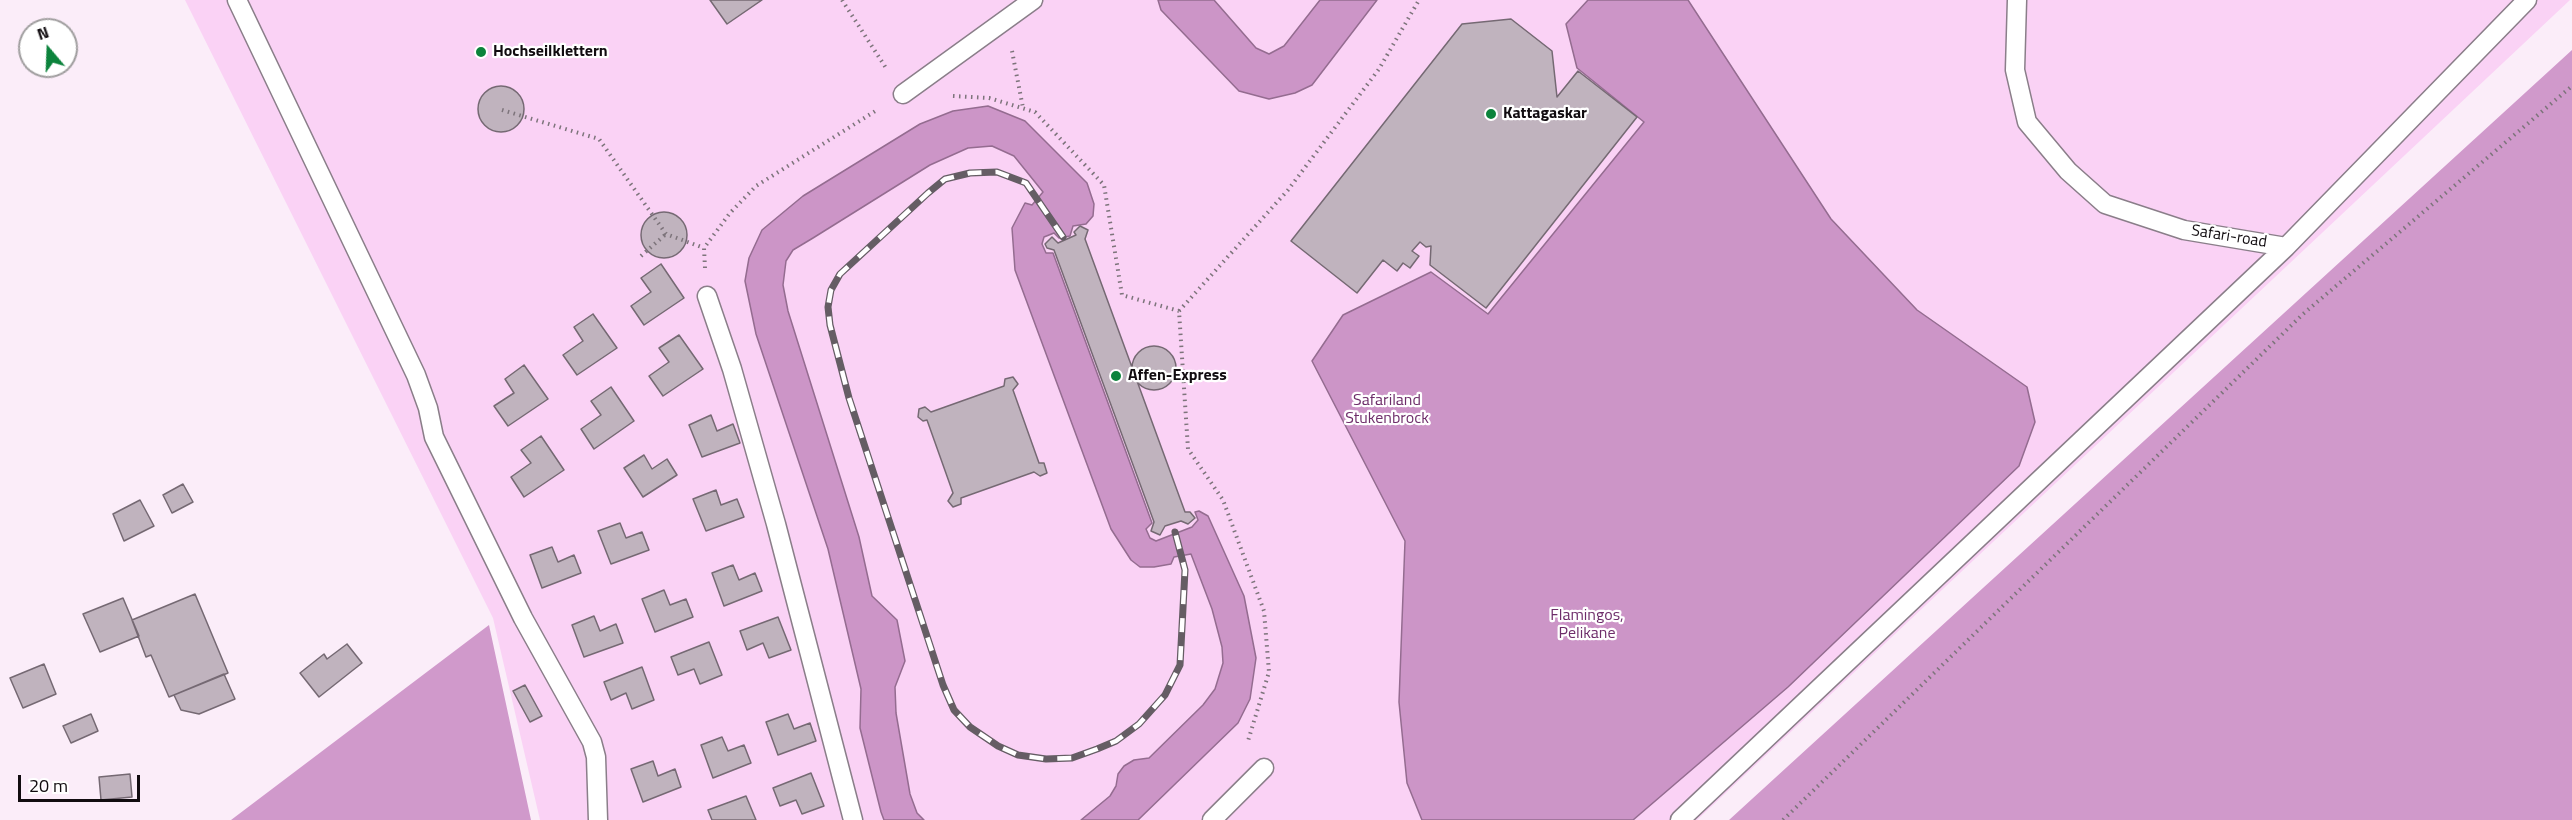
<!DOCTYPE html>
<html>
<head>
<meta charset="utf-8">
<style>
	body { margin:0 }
	#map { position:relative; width:2572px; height:820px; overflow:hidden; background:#fbedf9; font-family:"Titillium Web",sans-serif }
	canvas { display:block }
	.north { position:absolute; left:18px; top:18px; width:60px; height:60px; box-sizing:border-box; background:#fff; border:2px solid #a09e9f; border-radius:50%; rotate:341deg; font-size:16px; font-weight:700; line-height:24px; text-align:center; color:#110c10 }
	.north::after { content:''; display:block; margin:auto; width:21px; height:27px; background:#0c833c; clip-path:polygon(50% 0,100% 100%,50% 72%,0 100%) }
	.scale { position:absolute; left:18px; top:775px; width:122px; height:27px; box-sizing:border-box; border:3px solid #110c10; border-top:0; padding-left:8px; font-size:18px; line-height:21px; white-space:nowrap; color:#110c10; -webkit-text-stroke:4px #fff; paint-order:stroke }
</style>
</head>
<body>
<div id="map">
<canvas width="2572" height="820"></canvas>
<div class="north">N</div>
<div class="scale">20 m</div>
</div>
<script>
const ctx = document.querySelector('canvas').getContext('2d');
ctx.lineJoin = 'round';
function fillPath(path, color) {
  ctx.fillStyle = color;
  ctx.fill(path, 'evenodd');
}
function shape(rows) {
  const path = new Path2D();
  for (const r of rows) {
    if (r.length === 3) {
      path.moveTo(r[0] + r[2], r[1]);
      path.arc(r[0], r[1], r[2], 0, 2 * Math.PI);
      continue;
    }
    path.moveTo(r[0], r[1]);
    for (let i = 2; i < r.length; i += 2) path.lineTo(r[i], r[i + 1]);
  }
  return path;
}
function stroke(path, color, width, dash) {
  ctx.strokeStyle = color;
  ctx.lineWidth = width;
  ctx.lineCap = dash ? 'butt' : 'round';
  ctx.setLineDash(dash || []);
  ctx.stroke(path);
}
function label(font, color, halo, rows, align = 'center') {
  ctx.font = font + ' "Titillium Web",sans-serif';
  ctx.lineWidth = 4.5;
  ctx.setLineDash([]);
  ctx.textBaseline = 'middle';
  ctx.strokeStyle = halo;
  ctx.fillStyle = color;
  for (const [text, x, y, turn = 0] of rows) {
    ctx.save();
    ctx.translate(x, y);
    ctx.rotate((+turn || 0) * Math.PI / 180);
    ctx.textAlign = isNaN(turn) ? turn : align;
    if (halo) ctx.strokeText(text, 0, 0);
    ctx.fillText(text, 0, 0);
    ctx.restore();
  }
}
const green = shape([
	[185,0,2570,0,1697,820,540,820,493,618]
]);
const forest = shape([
	[2572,50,2572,820,1729,820],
	[489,625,531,820,231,820]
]);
const water = shape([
	[1158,0,1214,0,1256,48,1269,54,1284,46,1320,0,1377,0,1312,85,1295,93,1269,99,1239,91,1161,10,1158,0],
	[1588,0,1688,0,1831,219,1917,310,2027,387,2035,422,2019,466,1788,687,1633,820,1422,820,1407,783,1399,702,1405,541,1312,361,1343,315,1431,272,1488,314,1644,122,1577,68,1566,24,1588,0],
	[988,106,1025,121,1087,183,1094,204,1093,216,1086,224,1073,226,1070,236,1059,238,1054,233,1044,237,1042,244,1046,253,1053,253,1152,523,1146,529,1150,538,1156,541,1192,527,1198,520,1195,512,1199,511,1208,516,1244,596,1256,658,1250,699,1238,723,1138,820,1081,820,1110,796,1116,786,1118,774,1124,766,1134,760,1149,758,1203,705,1215,689,1223,663,1222,647,1212,609,1191,554,1174,557,1171,564,1154,567,1140,567,1131,560,1111,529,1015,270,1012,228,1025,203,1032,205,1043,192,1014,156,992,146,968,148,930,165,813,238,793,250,786,261,783,285,788,311,859,537,872,596,897,620,905,661,895,687,896,713,910,794,917,813,924,820,884,820,881,812,860,728,861,689,828,549,756,334,745,281,749,258,762,230,803,196,920,124,953,111,988,106]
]);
const building = shape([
	[710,0,762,0,727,24,710,0],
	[1511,19,1552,51,1557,97,1578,71,1637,117,1486,308,1430,265,1431,246,1426,247,1420,242,1412,251,1419,256,1410,268,1403,263,1397,271,1383,260,1357,293,1291,241,1462,24,1511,19],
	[501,109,23],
	[664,235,23],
	[1080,226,1088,230,1085,239,1185,512,1190,512,1195,518,1188,524,1181,521,1165,526,1160,535,1151,531,1154,522,1054,250,1047,248,1045,244,1052,237,1058,243,1076,235,1074,232,1080,226],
	[661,264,684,298,644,325,631,306,651,292,641,278,661,264],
	[593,314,617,348,577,375,563,355,583,341,574,327,593,314],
	[679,335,703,369,663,396,649,376,669,362,659,348,679,335],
	[1154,368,22],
	[524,365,548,399,508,426,494,406,514,393,505,379,524,365],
	[1013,377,1018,384,1013,390,1039,463,1044,463,1047,473,1040,476,1034,472,961,498,961,504,953,507,948,501,953,493,927,420,923,421,918,417,919,409,925,407,931,412,1004,386,1005,379,1013,377],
	[611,387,634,421,594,449,581,429,601,415,591,401,611,387],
	[711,415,717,431,733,424,740,443,702,457,689,425,711,415],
	[541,436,564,470,524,497,511,477,531,463,521,450,541,436],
	[644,455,652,469,667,459,677,475,643,497,624,468,644,455],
	[183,484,193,502,172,513,163,495,183,484],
	[716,490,721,505,737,499,744,517,706,531,693,499,716,490],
	[140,500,154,526,124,541,113,514,140,500],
	[620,523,626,538,642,532,649,550,611,564,598,531,620,523],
	[552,547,558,562,574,555,581,573,542,588,530,555,552,547],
	[733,565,739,580,755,573,762,591,724,606,712,573,733,565],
	[664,590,670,605,686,599,693,617,655,632,642,599,664,590],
	[195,594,228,673,169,697,151,655,146,657,132,620,195,594],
	[123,598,139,636,100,652,83,614,123,598],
	[594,616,600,631,616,624,623,643,584,657,572,625,594,616],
	[778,617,791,650,769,658,763,643,747,650,740,631,778,617],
	[709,642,722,675,700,684,694,669,678,675,671,657,709,642],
	[347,644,362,663,319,697,300,673,324,654,327,659,347,644],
	[44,664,56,694,23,708,10,678,44,664],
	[642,667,654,700,632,709,626,693,611,700,604,682,642,667],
	[224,674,235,699,199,714,181,710,174,695,224,674],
	[525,685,542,716,530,722,513,691,525,685],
	[91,714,98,731,71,743,63,726,91,714],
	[788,714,794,729,810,723,816,741,778,755,766,722,788,714],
	[722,737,728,751,744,745,751,763,713,778,701,745,722,737],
	[653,761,658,776,675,769,681,787,643,802,631,769,653,761],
	[811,773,824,806,802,814,796,800,780,806,773,788,811,773],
	[130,774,132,797,101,800,99,777,130,774],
	[746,796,756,820,712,820,708,810,746,796]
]);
const path = shape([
	[842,0,886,68],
	[1012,51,1023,108],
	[953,96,989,98,1035,112,1104,185,1122,295,1179,311,1188,449,1223,500,1264,611,1269,672,1248,741],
	[502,110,599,139,666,234,704,248],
	[641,256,666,234],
	[705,268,704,248,730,213,756,186,877,110],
	[1179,311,1288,190,1379,69,1419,0],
	[1783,820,2303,314,2572,86]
]);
const lane = shape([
	[237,0,416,375,428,408,434,437,523,618,592,742,596,757,598,820],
	[2017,0,2015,70,2027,122,2068,171,2105,204,2184,230,2286,247,2527,0],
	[903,94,1033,0],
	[707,296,732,369,776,524,853,820],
	[1212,820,1264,768],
	[1680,820,2286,247]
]);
const rail = shape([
	[1063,237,1026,183,997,172,970,173,945,179,928,193,840,274,831,290,828,307,830,325,849,398,943,685,954,710,970,727,998,746,1018,755,1046,759,1072,758,1097,749,1116,741,1139,724,1165,695,1180,665,1185,570,1175,532]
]);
const markers = [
	[481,52,6,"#0c833c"],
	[1491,114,6,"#0c833c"],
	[1116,376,6,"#0c833c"]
];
const poiNames = [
	["Hochseilklettern",493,52],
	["Kattagaskar",1503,114],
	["Affen-Express",1128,376]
];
const streetNames = [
	["Safari-road",2229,237,9]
];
const parkNames = [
	["Safariland",1387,401],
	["Stukenbrock",1387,419],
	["Flamingos,",1587,616],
	["Pelikane",1587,634]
];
fillPath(green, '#fad2f5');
fillPath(forest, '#d099cb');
fillPath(water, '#cc95c7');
stroke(water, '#946c90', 1.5);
fillPath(building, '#c0b3be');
stroke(building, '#756973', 1.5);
stroke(lane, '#8a7e89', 21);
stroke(path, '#7d747b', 4, [1.5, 4.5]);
stroke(lane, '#fff', 18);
stroke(rail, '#655d64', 7);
stroke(rail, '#fff', 4.5, [14]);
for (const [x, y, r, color] of markers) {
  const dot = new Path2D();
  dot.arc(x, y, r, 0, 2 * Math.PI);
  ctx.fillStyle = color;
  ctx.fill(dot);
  stroke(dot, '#fff', 2);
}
label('bold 16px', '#110c10', '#fff', poiNames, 'left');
label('16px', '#110c10', '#fff', streetNames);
label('16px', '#6e2d6a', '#fff', parkNames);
</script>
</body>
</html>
